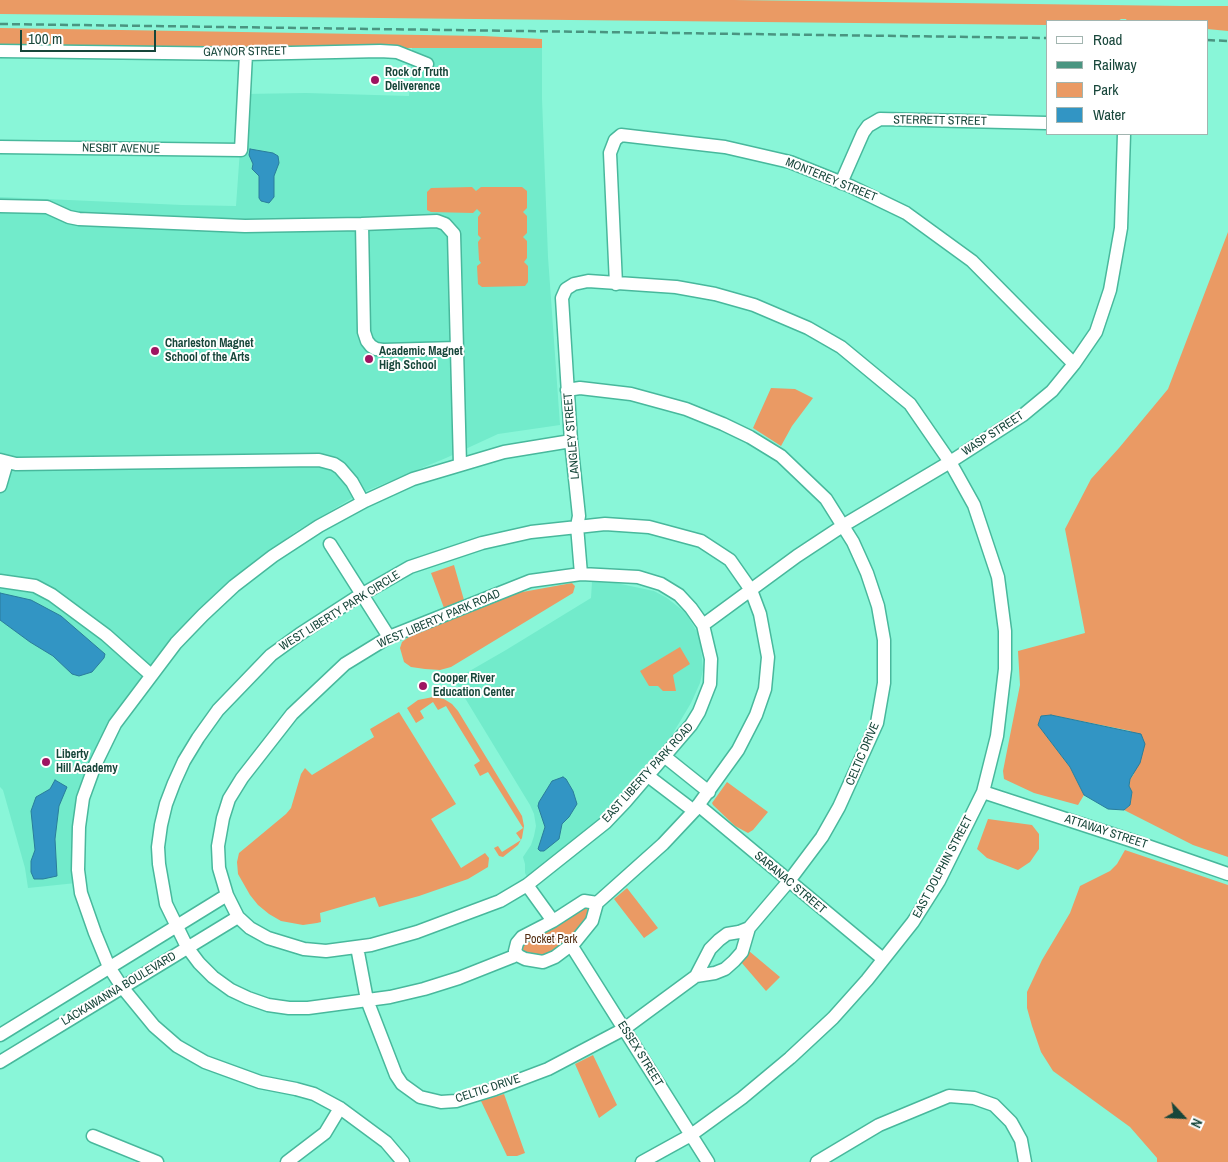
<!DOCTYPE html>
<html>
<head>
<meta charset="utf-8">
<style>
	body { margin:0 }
	#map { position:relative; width:1228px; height:1162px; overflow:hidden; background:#89f6d8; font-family:"Archivo Narrow",sans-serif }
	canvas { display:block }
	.legend { position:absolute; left:1046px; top:20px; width:162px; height:115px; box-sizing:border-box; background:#fff; border:1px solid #a2b5b0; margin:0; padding:6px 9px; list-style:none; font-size:15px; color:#17463a }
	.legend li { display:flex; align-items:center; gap:10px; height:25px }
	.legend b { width:25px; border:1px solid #a2b5b0 }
	.north { position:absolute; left:1158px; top:1092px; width:50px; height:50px; -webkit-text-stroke:4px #fff; paint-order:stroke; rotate:115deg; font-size:14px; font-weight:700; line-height:20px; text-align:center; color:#17463a }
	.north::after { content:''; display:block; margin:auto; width:18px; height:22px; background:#17463a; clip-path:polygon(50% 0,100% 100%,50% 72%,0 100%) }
	.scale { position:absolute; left:20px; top:30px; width:136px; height:22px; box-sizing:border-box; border:2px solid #17463a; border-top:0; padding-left:6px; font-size:15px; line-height:18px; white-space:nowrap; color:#17463a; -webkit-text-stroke:4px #fff; paint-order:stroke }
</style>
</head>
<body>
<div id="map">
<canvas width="1228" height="1162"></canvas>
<ul class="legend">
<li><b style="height:6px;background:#fff"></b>Road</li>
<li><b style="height:6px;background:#4a9581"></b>Railway</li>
<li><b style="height:14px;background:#ea9a64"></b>Park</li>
<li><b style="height:14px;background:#3295c4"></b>Water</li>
</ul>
<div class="north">N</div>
<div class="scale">100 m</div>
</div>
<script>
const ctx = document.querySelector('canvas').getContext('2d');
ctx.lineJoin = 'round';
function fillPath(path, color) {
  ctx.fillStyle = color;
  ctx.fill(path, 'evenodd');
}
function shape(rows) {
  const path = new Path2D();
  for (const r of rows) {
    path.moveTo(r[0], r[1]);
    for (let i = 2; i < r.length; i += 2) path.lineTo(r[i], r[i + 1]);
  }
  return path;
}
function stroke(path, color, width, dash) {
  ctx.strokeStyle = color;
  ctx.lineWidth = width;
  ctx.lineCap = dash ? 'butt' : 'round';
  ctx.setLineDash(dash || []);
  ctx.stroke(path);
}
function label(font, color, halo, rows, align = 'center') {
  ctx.font = font + ' "Archivo Narrow",sans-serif';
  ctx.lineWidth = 4;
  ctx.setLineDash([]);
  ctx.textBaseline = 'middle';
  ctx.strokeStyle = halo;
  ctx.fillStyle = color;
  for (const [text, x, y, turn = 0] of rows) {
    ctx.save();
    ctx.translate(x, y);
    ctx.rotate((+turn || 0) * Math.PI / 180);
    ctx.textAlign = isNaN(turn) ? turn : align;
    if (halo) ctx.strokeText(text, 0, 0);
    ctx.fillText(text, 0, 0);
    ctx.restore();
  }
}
const built = shape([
	[412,48,542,48,542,99,548,257,560,425,498,434,446,458,359,494,295,532,244,571,217,595,94,756,76,883,28,888,25,868,3,790,0,787,0,197,182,205,236,206,244,94,306,93,409,96],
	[592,582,616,583,654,591,667,598,686,613,700,637,703,670,700,683,691,703,666,745,625,802,530,883,525,873,525,864,523,857,531,845,534,836,536,826,534,814,530,805,454,680,506,650,591,598]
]);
const green = shape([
	[0,0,734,0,1181,6,1228,6,1228,31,1207,29,1207,21,1127,21,1126,19,1121,19,1118,21,1047,21,1047,25,0,14],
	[0,28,483,36,542,39,542,48,224,48,0,45],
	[472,187,476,191,481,187,522,187,527,191,527,208,523,212,527,216,527,233,523,237,527,241,527,258,524,262,528,266,528,282,525,286,482,287,478,284,477,266,481,263,479,260,478,242,481,238,478,235,478,217,481,213,477,209,473,213,431,212,427,210,427,192,431,188],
	[1228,232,1228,857,1193,845,1124,810,1130,805,1132,792,1129,786,1130,779,1134,774,1131,731,1051,715,1041,716,1038,725,1070,767,1084,795,1078,805,1034,793,1004,779,1003,771,1020,685,1018,651,1085,633,1065,529,1091,479,1119,448,1168,389],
	[771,388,795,389,813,398,792,426,781,446,753,428],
	[454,565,464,600,444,608,431,573],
	[572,583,575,586,573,593,451,667,440,670,425,669,411,667,404,662,400,648,402,642,410,636,485,604,517,593],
	[680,647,690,664,673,675,676,691,663,691,658,686,649,686,640,671],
	[433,697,444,699,452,704,458,711,522,816,524,826,522,838,518,845,503,857,499,856,494,848,498,846,502,852,521,840,516,833,523,828,488,772,480,776,474,765,480,761,446,706,438,710,433,702,420,711,424,718,416,723,407,708,418,700],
	[399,712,456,804,431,819,461,868,485,853,489,858,488,867,468,879,419,896,379,907,375,897,320,913,321,922,317,923,303,925,281,921,269,914,258,905,250,895,238,874,237,862,239,853,286,814,291,808,301,774,305,768,312,775,374,737,370,729],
	[727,782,768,812,753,830,748,833,735,826,713,805,712,803],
	[988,819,1032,825,1039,834,1039,849,1030,862,1018,870,987,858,977,849],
	[1125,850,1228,885,1228,1162,1157,1162,1157,1158,1130,1127,1053,1071,1041,1052,1032,1026,1027,1008,1027,992,1042,960,1070,913,1080,886,1110,871,1117,864],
	[627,888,658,928,644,938,614,899],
	[586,906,589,914,578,935,545,957,521,952,521,942],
	[749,951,780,977,766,991,741,962],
	[593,1055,617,1105,599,1118,575,1064],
	[504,1094,525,1153,517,1156,507,1156,481,1101]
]);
const water = shape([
	[250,149,273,153,278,156,279,163,274,176,274,197,269,203,261,201,259,198,259,176,252,169,253,164,249,155,250,149],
	[0,593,31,600,61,616,105,654,104,658,92,672,79,676,72,674,53,656,30,642,0,620,0,593],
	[1051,715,1141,734,1145,744,1140,763,1130,779,1129,786,1132,792,1130,805,1124,810,1108,809,1084,795,1070,767,1038,725,1041,716,1051,715],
	[563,777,566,779,573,791,577,804,569,817,562,824,559,839,544,851,540,851,538,849,545,827,538,806,539,802,552,781,563,777],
	[55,780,67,787,59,806,55,839,57,876,43,879,34,879,31,872,31,861,35,850,31,811,36,797,50,789,55,780]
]);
const minor = shape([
	[0,51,246,54,380,51,397,52,427,64],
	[0,147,241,150,246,54],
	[841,183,863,133,868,126,880,119,1047,123],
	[0,206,47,207,69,217,79,219,245,226,362,224],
	[616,284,610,153,615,140,621,135,725,147,790,162,850,186,906,213,972,261,1074,364],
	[457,348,383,350,376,349,371,346,367,341,364,332,362,224,437,221,445,224,454,234,460,465],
	[0,460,16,464,319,460,334,464,340,468,352,482,363,502],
	[0,486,7,462],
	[330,544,389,637],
	[581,574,577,526,579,516,571,441,562,298,566,289,574,284,588,281,676,287,715,294,754,305,808,328,841,347,910,404,950,462,974,505,998,577,1005,631,1005,669,997,736,983,792,939,881,913,922,867,980,833,1018,790,1058,742,1098,691,1135,642,1162],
	[581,574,638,577,661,584,679,595,691,608,703,625,711,659,710,684,699,712,691,725,625,802,605,823,527,885,500,901,417,932,371,945,326,951,304,949,268,938,250,928,238,917,227,895,219,868,218,846,223,818,229,799,242,778,292,714,345,664,389,637,530,581,581,574],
	[0,581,35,586,52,595,106,635,151,675],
	[703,625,797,556,844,525,950,462,1023,415,1052,391,1074,364,1096,332,1110,290,1121,228,1124,134],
	[664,756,709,792],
	[648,776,694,811],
	[983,792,1136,842,1228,874],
	[698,805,883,959],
	[527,885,553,921],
	[571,945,708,1162],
	[357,947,367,1000,396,1075,402,1084,420,1097,441,1102,456,1101,495,1089,548,1069,624,1029,696,976,715,973,725,969,734,961,742,952,749,928,789,881,822,837,839,807,877,723,884,683,884,640,878,606,867,573,853,542,826,499,781,456,750,437,723,424,686,409,631,394,580,388,567,390],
	[517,954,512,957,459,978,424,989,390,997,308,1008,289,1008,268,1005,248,998,231,990,213,977,199,963,187,947,166,904,159,864,158,847,161,825,166,804,174,783,184,761,198,738,218,710,271,655,300,634,354,599,410,567,482,543,531,532,605,524,649,527,701,541,730,560,751,590,760,614,768,657,765,689,756,715,738,750,694,811,663,844,597,903,592,921,575,942,555,957,543,962,525,959,519,956,517,954,515,951,517,943,522,937,553,921,584,901,597,903],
	[696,976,710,949,719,940,727,934,739,932,749,928],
	[0,1035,227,895],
	[0,1062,238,917],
	[93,1136,157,1162],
	[287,1162,325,1133,340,1108],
	[403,1162,386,1142,340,1108,314,1094,296,1089,260,1082,205,1062,177,1046,154,1026,122,987,109,967,95,933,81,893,78,870,79,827,83,798,95,765,115,724,176,643,203,615,234,586,273,556,319,526,365,501,413,479,504,452,571,441],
	[817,1162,879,1125,949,1096,974,1098,994,1105,1011,1122,1021,1140,1025,1162]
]);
const rail = shape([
	[0,24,1047,38],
	[1207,40,1228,41]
]);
const markers = [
	[375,80,5,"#9e1461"],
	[155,351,5,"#9e1461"],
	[369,359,5,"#9e1461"],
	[423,686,5,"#9e1461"],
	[46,762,5,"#9e1461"]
];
const streetNames = [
	["GAYNOR STREET",245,52,-1],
	["STERRETT STREET",940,121,1],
	["NESBIT AVENUE",121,149,1],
	["MONTEREY STREET",831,180,22],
	["WASP STREET",993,434,-33],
	["LANGLEY STREET",572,436,-95],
	["WEST LIBERTY PARK CIRCLE",340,611,-32],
	["WEST LIBERTY PARK ROAD",439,619,-23],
	["CELTIC DRIVE",863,754,-67],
	["EAST LIBERTY PARK ROAD",648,773,-48],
	["ATTAWAY STREET",1106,832,18],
	["EAST DOLPHIN STREET",943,867,-62],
	["SARANAC STREET",790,883,40],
	["LACKAWANNA BOULEVARD",119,989,-31],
	["ESSEX STREET",640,1054,58],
	["CELTIC DRIVE",488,1089,-18]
];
const poiNames = [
	["Rock of Truth",385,73],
	["Deliverence",385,87],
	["Charleston Magnet",165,344],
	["School of the Arts",165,358],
	["Academic Magnet",379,352],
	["High School",379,366],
	["Cooper River",433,679],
	["Education Center",433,693],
	["Liberty",56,755],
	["Hill Academy",56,769]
];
const parkNames = [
	["Pocket Park",551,940]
];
fillPath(built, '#72ebcb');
fillPath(green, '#ea9a64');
fillPath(water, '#3295c4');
stroke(water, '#2a7d9b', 1);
stroke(minor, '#48b89c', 15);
stroke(minor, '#fff', 12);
stroke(rail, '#4a9581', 2.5, [8, 4]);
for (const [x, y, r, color] of markers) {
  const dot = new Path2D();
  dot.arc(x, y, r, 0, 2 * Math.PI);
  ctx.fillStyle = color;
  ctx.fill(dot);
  stroke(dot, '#fff', 2);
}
label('12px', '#17463a', '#fff', streetNames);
label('bold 12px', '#17463a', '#fff', poiNames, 'left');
label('12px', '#532d11', '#fff', parkNames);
</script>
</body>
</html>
